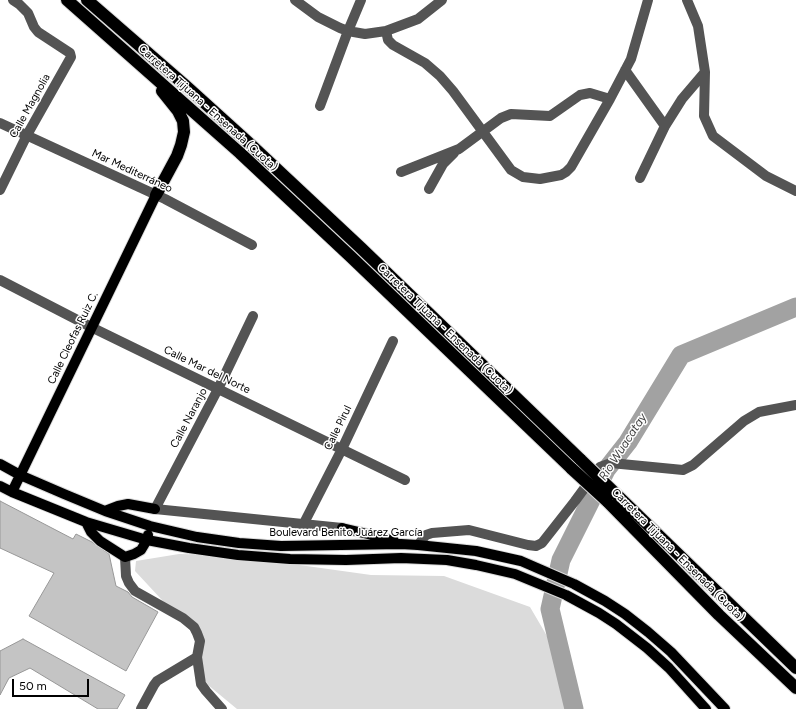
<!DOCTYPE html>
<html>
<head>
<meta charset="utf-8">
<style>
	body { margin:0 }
	#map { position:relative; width:796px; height:709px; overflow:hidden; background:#fff; font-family:Figtree,sans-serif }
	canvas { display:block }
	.scale { position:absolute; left:12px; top:679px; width:77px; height:18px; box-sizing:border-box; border:2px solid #000; border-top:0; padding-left:5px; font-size:12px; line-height:14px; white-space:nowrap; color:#000; -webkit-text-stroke:3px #fff; paint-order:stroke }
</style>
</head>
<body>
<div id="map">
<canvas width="796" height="709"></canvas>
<div class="scale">50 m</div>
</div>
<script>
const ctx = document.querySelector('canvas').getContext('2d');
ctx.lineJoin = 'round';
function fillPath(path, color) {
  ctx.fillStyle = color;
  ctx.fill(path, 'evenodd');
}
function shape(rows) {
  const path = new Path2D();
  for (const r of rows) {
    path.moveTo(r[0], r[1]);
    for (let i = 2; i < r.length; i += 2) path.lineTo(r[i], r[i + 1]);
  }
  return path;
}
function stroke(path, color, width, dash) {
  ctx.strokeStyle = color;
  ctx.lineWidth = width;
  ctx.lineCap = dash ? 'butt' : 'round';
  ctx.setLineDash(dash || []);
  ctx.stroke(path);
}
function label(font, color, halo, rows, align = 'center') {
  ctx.font = font + ' Figtree,sans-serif';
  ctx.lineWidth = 3;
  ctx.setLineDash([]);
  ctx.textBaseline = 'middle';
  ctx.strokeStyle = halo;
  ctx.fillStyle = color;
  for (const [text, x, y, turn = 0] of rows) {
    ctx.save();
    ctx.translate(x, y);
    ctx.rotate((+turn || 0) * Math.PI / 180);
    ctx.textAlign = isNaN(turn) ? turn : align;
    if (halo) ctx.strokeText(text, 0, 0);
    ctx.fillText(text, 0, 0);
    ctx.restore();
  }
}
const green = shape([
	[179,554,228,555,371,575,444,576,530,607,564,665,569,709,237,709,208,685,193,662,200,641,135,571,136,561]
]);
const river = shape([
	[574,709,550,609,561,560,606,470,628,442,681,355,796,307]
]);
const building = shape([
	[0,501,73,539,76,534,92,542,109,554,116,586,128,592,132,597,158,612,126,671,29,616,54,573,0,548,0,501],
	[23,639,125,695,117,709,98,709,30,668,9,678,0,695,0,651,23,639]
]);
const minor = shape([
	[295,0,318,17,340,28,348,31,365,34,386,31,418,19,442,0],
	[687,0,698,26,705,72,704,116,713,136,766,176,796,191],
	[386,31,388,40,393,45,425,63,440,76,453,91,511,170,523,177,540,179,561,175,566,172,571,167,610,99],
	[625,70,665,126],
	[320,106,348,31,361,0],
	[0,123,165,199,252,245],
	[401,172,459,149,501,118,511,114,550,116,580,95,590,93,610,99,631,59,648,0],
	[640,178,665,126,682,99,705,72],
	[429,189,443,164,454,153],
	[0,190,27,135,71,57,70,53,38,32,34,27,28,13,19,4,13,0],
	[0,280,91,327,405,480],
	[253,316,218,389,155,509,342,528],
	[303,525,342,449,393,341],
	[418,545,426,535,432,533,469,530,528,545,536,546,542,543,575,501,600,467,611,463,683,470,693,465,744,421,759,412,796,405],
	[125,557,126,576,129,583,135,591,183,618,194,627,197,633,200,641,197,657,201,684,206,691,222,709],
	[141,709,154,685,157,681,197,657]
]);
const major = shape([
	[0,464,20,475,64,494,105,511,150,526,197,537,239,543,281,546,401,544,418,545,476,551,521,561,574,584,605,601,625,614,648,632,671,652,725,709],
	[0,486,12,492,86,522,147,540,189,548,238,555,290,559,346,560,401,558,447,560,476,565,515,574,566,595,599,613,616,624,647,648,669,668,706,709],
	[12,492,156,195],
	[105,511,118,506,128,504,155,509],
	[86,522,91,532,100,541,125,557,134,554,141,550,147,540,148,535],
	[342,528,376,536,394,541]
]);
const highway = shape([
	[67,0,240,153,351,257,572,469],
	[87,0,186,86,250,144,361,248,581,460],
	[156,195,177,156,181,145,184,132,183,121,178,111,162,91],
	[617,495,796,668],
	[607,501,719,615,796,688]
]);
const highwayBridge = shape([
	[581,460,617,495],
	[572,469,607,501]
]);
const streetNames = [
	["Calle Magnolia",30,106,-61],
	["Carretera Tijuana - Ensenada (Cuota)",208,108,42],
	["Mar Mediterráneo",132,171,25],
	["Carretera Tijuana - Ensenada (Cuota)",445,329,44],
	["Calle Cleofas Ruiz C.",73,338,-64],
	["Calle Mar del Norte",207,370,26],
	["Calle Naranjo",189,418,-62],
	["Calle Pirul",338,428,-64],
	["Boulevard Benito Juárez García",346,533],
	["Carretera Tijuana - Ensenada (Cuota)",678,555,45]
];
const waterNames = [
	["Rio Wuacatay",623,447,-57]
];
fillPath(green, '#dbdbdb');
stroke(river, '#a2a2a2', 19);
fillPath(building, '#c4c4c4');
stroke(building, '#989898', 1);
stroke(major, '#dbdbdb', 12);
stroke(highway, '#dbdbdb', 14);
stroke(minor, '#545454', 10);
stroke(major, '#000', 10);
stroke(highway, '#000', 12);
stroke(highwayBridge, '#dbdbdb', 14, []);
stroke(highwayBridge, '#000', 12);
label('11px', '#000', '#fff', streetNames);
label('italic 12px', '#434343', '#fff', waterNames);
</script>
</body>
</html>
